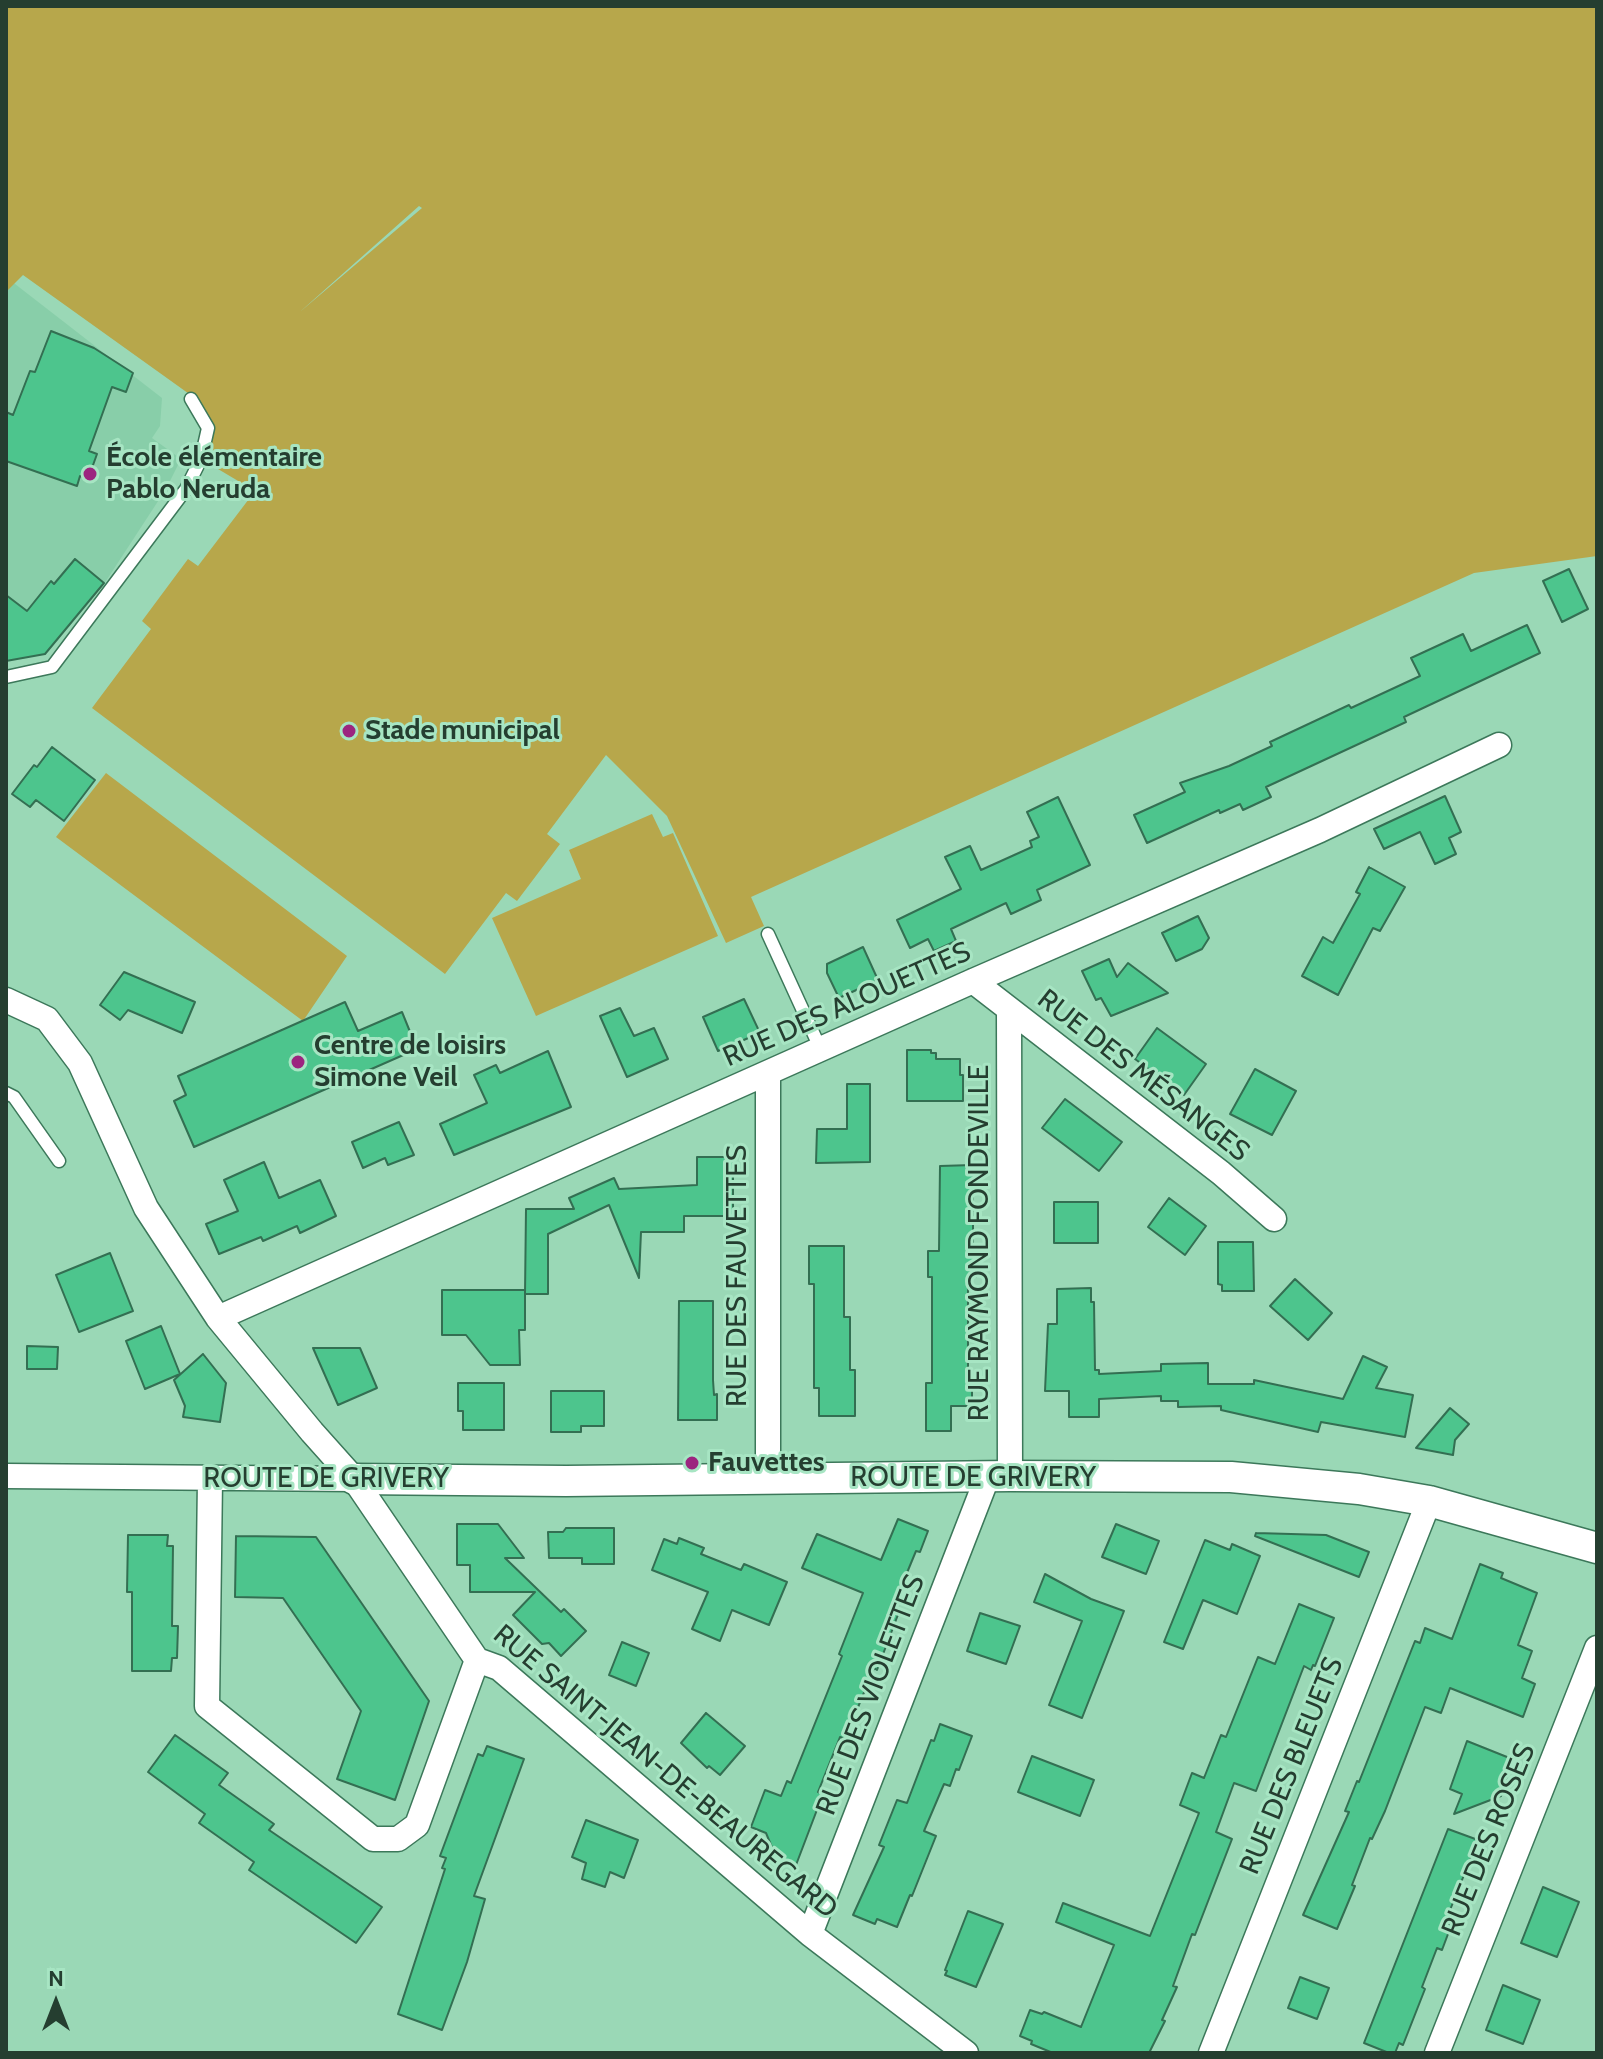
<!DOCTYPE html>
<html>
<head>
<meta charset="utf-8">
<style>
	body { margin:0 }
	#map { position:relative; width:1603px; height:2059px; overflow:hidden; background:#9ad8b6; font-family:Cabin,sans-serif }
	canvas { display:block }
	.frame { position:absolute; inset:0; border:8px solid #253e30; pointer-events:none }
	.north { position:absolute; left:16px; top:1963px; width:80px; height:80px; -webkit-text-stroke:6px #a7e5c3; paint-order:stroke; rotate:0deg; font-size:22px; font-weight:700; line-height:32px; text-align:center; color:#253e30 }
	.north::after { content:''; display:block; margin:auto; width:28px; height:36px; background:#253e30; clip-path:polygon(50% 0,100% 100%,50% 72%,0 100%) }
</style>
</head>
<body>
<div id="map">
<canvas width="1603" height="2059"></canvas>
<div class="frame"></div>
<div class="north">N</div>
</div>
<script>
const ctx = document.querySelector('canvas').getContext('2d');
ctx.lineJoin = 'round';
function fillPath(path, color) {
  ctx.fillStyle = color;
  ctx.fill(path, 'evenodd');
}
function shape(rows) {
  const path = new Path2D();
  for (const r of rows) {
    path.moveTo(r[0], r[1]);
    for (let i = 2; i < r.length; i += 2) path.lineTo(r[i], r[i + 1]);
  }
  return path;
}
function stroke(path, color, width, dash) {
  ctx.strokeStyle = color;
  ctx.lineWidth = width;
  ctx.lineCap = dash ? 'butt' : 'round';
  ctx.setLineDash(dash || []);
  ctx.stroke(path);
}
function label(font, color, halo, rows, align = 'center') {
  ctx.font = font + ' Cabin,sans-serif';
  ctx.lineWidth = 6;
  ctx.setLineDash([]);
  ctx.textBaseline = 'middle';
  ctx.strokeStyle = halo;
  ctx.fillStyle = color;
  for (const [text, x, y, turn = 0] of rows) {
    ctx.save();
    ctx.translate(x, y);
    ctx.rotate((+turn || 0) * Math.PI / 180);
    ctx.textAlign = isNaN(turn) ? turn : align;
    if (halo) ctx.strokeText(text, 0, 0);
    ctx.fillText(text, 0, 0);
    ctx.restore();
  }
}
const built = shape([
	[6,277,162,398,160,426,152,438,181,459,166,489,104,584,51,647,42,654,6,661]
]);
const green = shape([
	[6,6,1597,6,1597,556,1474,573,751,897,764,926,726,943,667,816,606,755,547,834,560,844,517,901,506,893,445,974,92,708,151,629,142,621,188,559,198,566,255,491,218,469,199,401,23,275,6,292],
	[419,206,422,208,301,311,302,310],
	[106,773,347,956,303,1021,56,837],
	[652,814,663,837,673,833,718,936,536,1016,492,918,581,879,569,850]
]);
const building = shape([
	[51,331,94,348,133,373,126,392,112,387,89,451,97,454,88,479,80,476,77,486,6,461,6,412,13,415,30,371,35,372,51,331],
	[75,559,104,583,45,654,6,661,6,595,27,611,51,581,54,584,75,559],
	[1569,569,1588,609,1562,622,1543,581,1569,569],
	[1527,625,1540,653,1404,717,1406,722,1266,787,1271,797,1243,810,1240,804,1220,813,1219,810,1147,843,1134,815,1185,792,1180,783,1229,766,1272,746,1270,742,1349,705,1351,708,1420,676,1411,658,1463,634,1471,651,1527,625],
	[52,747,95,780,64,821,36,800,30,807,12,794,34,765,37,767,52,747],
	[1445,796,1461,832,1449,838,1456,854,1435,864,1420,832,1384,849,1374,829,1445,796],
	[1058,797,1090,865,1037,890,1041,900,1011,914,1006,903,951,929,956,941,934,951,928,939,910,948,897,920,961,889,945,857,970,846,981,870,1032,847,1030,841,1039,837,1027,812,1058,797],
	[1369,867,1405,887,1380,931,1373,928,1338,995,1302,976,1323,937,1333,943,1360,894,1356,892,1369,867],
	[1198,916,1209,938,1202,949,1176,961,1162,933,1198,916],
	[863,947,878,980,839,998,827,973,827,964,863,947],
	[1109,959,1117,977,1128,963,1168,993,1111,1016,1101,998,1096,1000,1082,971,1109,959],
	[124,972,195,1002,182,1033,128,1010,120,1020,100,1005,124,972],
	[744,999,760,1033,718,1051,703,1017,744,999],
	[345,1002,358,1031,402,1012,417,1049,194,1147,174,1101,186,1095,178,1076,345,1002],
	[620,1008,634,1036,654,1028,668,1059,627,1077,600,1016,620,1008],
	[1157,1028,1206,1064,1184,1095,1135,1059,1157,1028],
	[907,1050,931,1050,931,1053,936,1053,936,1059,960,1059,960,1075,963,1075,963,1101,907,1101,907,1050],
	[548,1051,571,1107,454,1155,440,1124,487,1103,474,1075,496,1065,500,1073,548,1051],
	[1255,1069,1296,1091,1272,1135,1230,1114,1255,1069],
	[847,1084,870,1084,870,1162,816,1163,817,1129,847,1129,847,1084],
	[1065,1099,1122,1142,1099,1171,1042,1128,1065,1099],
	[399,1122,414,1155,388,1165,385,1158,363,1168,352,1142,399,1122],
	[697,1157,733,1157,733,1216,684,1216,684,1232,641,1232,639,1278,609,1205,548,1234,548,1294,525,1294,526,1209,574,1209,569,1198,614,1178,619,1189,697,1185,697,1157],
	[264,1162,279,1198,320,1180,336,1216,300,1233,297,1226,263,1241,261,1237,219,1254,206,1224,238,1211,224,1180,264,1162],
	[973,1165,973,1250,976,1250,976,1277,968,1277,968,1383,972,1383,972,1406,951,1406,951,1431,926,1431,926,1383,932,1383,932,1277,928,1277,928,1251,939,1251,940,1166,973,1165],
	[1169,1198,1206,1226,1185,1255,1148,1227,1169,1198],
	[1054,1202,1098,1202,1098,1243,1054,1243,1054,1202],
	[1218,1242,1253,1242,1254,1291,1222,1291,1222,1285,1218,1284,1218,1242],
	[809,1246,844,1246,844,1317,850,1317,850,1370,855,1370,855,1416,819,1416,819,1388,814,1388,814,1284,809,1284,809,1246],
	[110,1253,133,1311,79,1332,56,1275,110,1253],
	[1295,1279,1332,1313,1308,1340,1270,1306,1295,1279],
	[1091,1288,1091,1302,1094,1302,1095,1370,1099,1370,1099,1374,1161,1371,1161,1364,1208,1363,1208,1384,1254,1384,1254,1380,1343,1399,1363,1356,1387,1367,1376,1388,1413,1395,1405,1437,1321,1422,1318,1432,1221,1410,1221,1406,1178,1407,1178,1401,1161,1401,1161,1396,1099,1399,1099,1417,1069,1417,1069,1391,1045,1391,1048,1324,1057,1324,1057,1289,1091,1288],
	[442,1290,525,1290,525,1330,519,1330,520,1365,490,1365,466,1335,442,1335,442,1290],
	[679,1301,713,1301,713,1380,714,1395,717,1394,717,1420,678,1420,679,1301],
	[161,1326,180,1374,145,1389,126,1341,161,1326],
	[27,1346,58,1347,57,1369,27,1369,27,1346],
	[313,1348,360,1348,377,1388,338,1405,313,1348],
	[203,1354,226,1383,220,1422,183,1417,185,1406,174,1380,203,1354],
	[458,1383,504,1383,504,1430,463,1430,463,1411,458,1411,458,1383],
	[551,1391,604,1391,604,1426,581,1426,581,1432,551,1432,551,1391],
	[1450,1408,1469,1424,1455,1440,1453,1455,1416,1448,1450,1408],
	[898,1519,928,1531,920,1552,916,1551,892,1609,899,1612,877,1670,874,1668,845,1739,840,1737,818,1792,823,1794,796,1865,776,1857,766,1833,751,1827,765,1790,781,1796,787,1781,791,1783,842,1656,839,1654,863,1593,802,1568,817,1534,881,1560,898,1519],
	[457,1524,498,1524,524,1558,505,1558,561,1612,564,1609,586,1631,561,1656,549,1643,542,1644,513,1615,535,1592,470,1592,470,1565,457,1565,457,1524],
	[1116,1524,1159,1541,1146,1574,1102,1557,1116,1524],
	[566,1528,614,1528,614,1564,582,1564,582,1558,549,1558,548,1532,563,1532,566,1528],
	[1256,1533,1326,1535,1369,1552,1359,1577,1255,1536,1256,1533],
	[128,1535,168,1535,167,1546,173,1546,172,1626,178,1626,177,1658,172,1658,171,1671,132,1671,132,1592,127,1592,128,1535],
	[236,1536,316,1537,429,1701,395,1800,337,1779,361,1711,283,1598,235,1597,236,1536],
	[679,1538,704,1548,701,1554,741,1570,744,1564,787,1582,769,1625,732,1610,720,1641,692,1629,708,1592,652,1570,664,1539,677,1544,679,1538],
	[1205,1540,1230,1550,1232,1544,1260,1556,1237,1614,1203,1600,1183,1649,1164,1642,1205,1540],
	[1480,1564,1503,1573,1501,1578,1537,1593,1518,1645,1532,1651,1522,1678,1535,1684,1523,1717,1450,1688,1441,1713,1425,1707,1385,1811,1372,1839,1370,1838,1352,1885,1355,1886,1337,1929,1303,1915,1349,1812,1345,1811,1357,1781,1359,1782,1415,1641,1420,1643,1425,1628,1452,1639,1480,1564],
	[1045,1574,1091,1599,1124,1611,1082,1718,1049,1705,1082,1621,1034,1602,1045,1574],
	[1299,1604,1334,1618,1315,1666,1313,1665,1311,1670,1304,1666,1256,1791,1234,1783,1216,1832,1232,1839,1195,1935,1192,1934,1173,1986,1177,1987,1162,2020,1165,2021,1149,2053,1053,2053,1031,2044,1032,2041,1020,2036,1030,2010,1042,2014,1044,2012,1081,2027,1114,1945,1056,1922,1063,1903,1150,1936,1199,1813,1180,1805,1192,1773,1204,1778,1221,1735,1226,1737,1258,1657,1275,1664,1299,1604],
	[980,1613,1020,1626,1006,1664,967,1651,980,1613],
	[622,1642,649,1653,636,1686,609,1675,622,1642],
	[706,1713,745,1746,720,1775,709,1766,707,1768,681,1743,706,1713],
	[940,1724,972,1736,959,1770,956,1769,950,1786,944,1784,924,1831,936,1836,912,1896,910,1895,897,1927,877,1919,875,1924,853,1915,884,1847,879,1845,897,1800,907,1803,931,1740,934,1741,940,1724],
	[175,1735,228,1773,219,1785,274,1824,269,1830,382,1907,356,1943,249,1870,254,1862,199,1823,205,1814,148,1772,175,1735],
	[1467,1741,1512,1759,1501,1796,1454,1814,1462,1794,1450,1789,1467,1741],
	[487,1746,524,1759,474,1896,485,1899,467,1962,442,2030,398,2014,445,1869,442,1868,446,1858,440,1856,478,1754,483,1756,487,1746],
	[1032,1756,1094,1780,1080,1816,1018,1792,1032,1756],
	[586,1820,638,1840,624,1878,610,1872,605,1887,582,1879,586,1863,572,1857,586,1820],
	[1448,1829,1478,1840,1446,1920,1446,1924,1451,1926,1442,1950,1437,1948,1422,1987,1425,1989,1403,2045,1399,2043,1395,2053,1389,2053,1364,2043,1448,1829],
	[1543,1887,1579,1902,1557,1957,1521,1943,1543,1887],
	[968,1911,1003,1924,976,1987,945,1975,947,1971,945,1970,968,1911],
	[1300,1977,1329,1988,1317,2019,1288,2008,1300,1977],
	[1503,1985,1540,2000,1523,2044,1486,2030,1503,1985]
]);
const service = shape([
	[6,677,52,667,186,489,201,459,208,428,191,399],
	[768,934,821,1050],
	[6,1093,14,1097,59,1161]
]);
const minor = shape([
	[973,981,1221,1173,1274,1219],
	[6,1000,47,1019,80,1063,146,1208,218,1318,312,1432,354,1479,477,1660,499,1668,810,1934,966,2053],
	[1009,1010,1010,1476],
	[768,1073,768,1479],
	[218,1318,973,981,1320,830,1499,745],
	[6,1476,354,1479],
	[210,1479,207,1706,373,1839,398,1839,417,1825,477,1660],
	[810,1934,987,1478],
	[1211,2053,1429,1501],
	[1437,2053,1597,1648]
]);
const tertiary = shape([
	[354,1479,566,1481,1010,1476,1231,1477,1359,1489,1429,1501,1597,1548]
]);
const markers = [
	[90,474,8,"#9c257f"],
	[349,731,8,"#9c257f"],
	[298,1062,8,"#9c257f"],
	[692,1463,8,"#9c257f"]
];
const poiNames = [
	["École élémentaire",106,458],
	["Pablo Neruda",106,490],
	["Stade municipal",365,731],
	["Centre de loisirs",314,1046],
	["Simone Veil",314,1078],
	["Fauvettes",708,1463]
];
const streetNames = [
	["RUE DES ALOUETTES",847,1005,-24],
	["RUE DES MÉSANGES",1143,1076,38],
	["RUE RAYMOND FONDEVILLE",980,1243,-90],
	["RUE DES FAUVETTES",738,1276,-90],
	["ROUTE DE GRIVERY",973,1478],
	["ROUTE DE GRIVERY",326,1479],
	["RUE DES VIOLETTES",871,1695,-69],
	["RUE DES BLEUETS",1292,1766,-68],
	["RUE SAINT-JEAN-DE-BEAUREGARD",665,1772,40],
	["RUE DES ROSES",1489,1840,-68]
];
fillPath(built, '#88cea9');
fillPath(green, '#b7a74b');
fillPath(building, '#4dc58d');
stroke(building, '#336f52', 2);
stroke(service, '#3c785a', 15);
stroke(minor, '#3c785a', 27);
stroke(tertiary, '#3c785a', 33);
stroke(service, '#fff', 12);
stroke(minor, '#fff', 24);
stroke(tertiary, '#fff', 30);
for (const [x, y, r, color] of markers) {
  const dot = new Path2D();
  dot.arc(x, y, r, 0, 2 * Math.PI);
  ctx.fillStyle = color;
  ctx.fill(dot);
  stroke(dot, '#a7e5c3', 3);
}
label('bold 28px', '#253e30', '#a7e5c3', poiNames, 'left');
label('28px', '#253e30', '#a7e5c3', streetNames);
</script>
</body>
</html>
